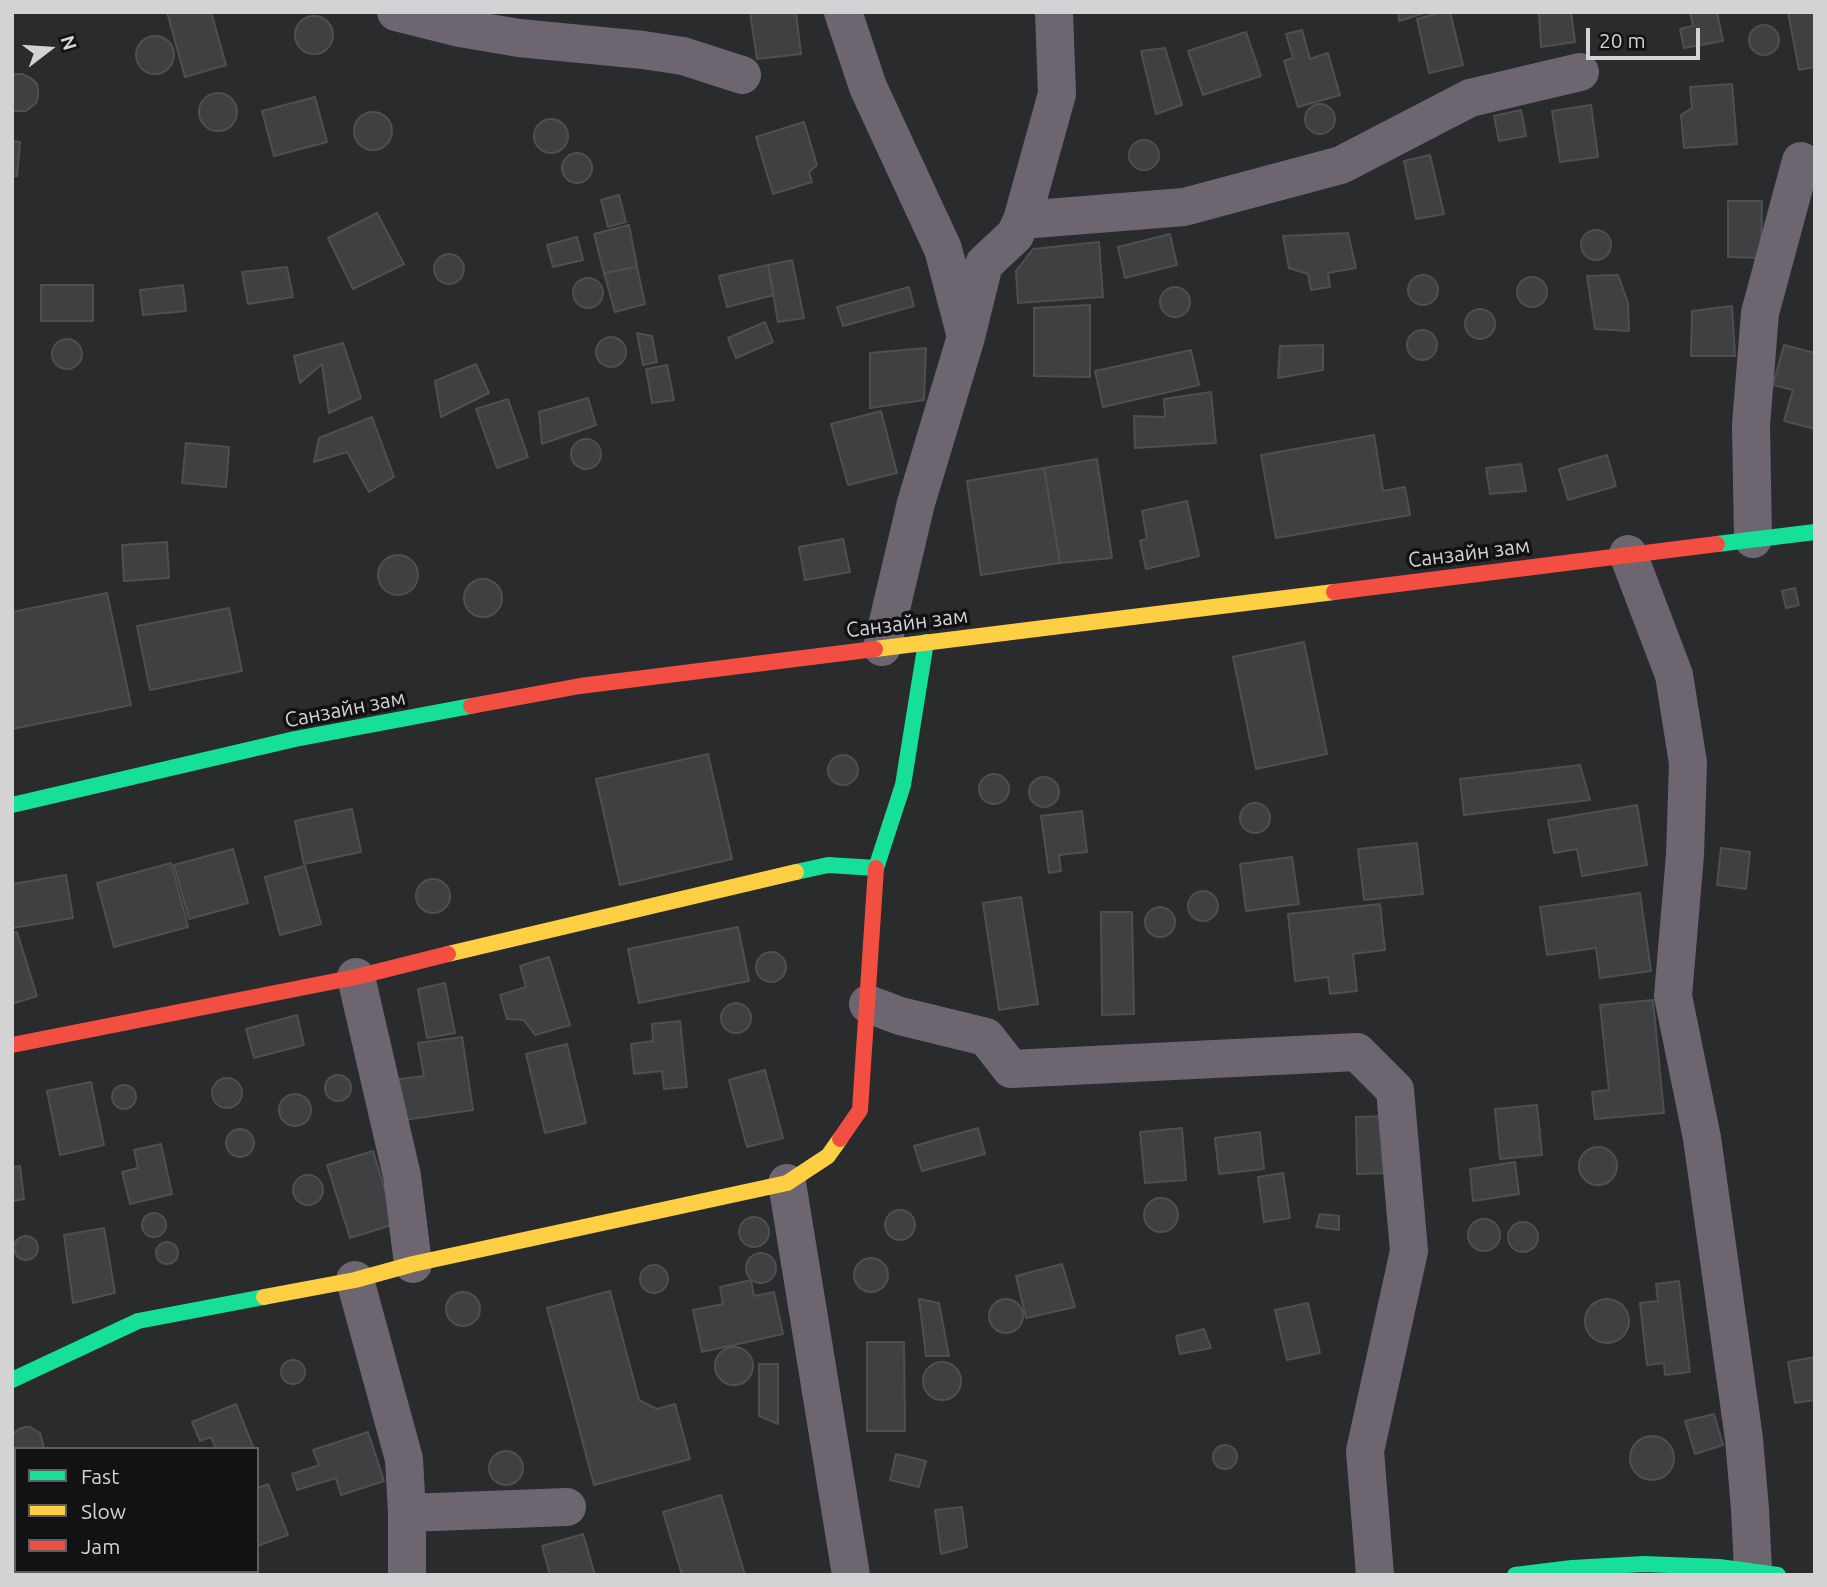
<!DOCTYPE html>
<html>
<head>
<meta charset="utf-8">
<style>
	body { margin:0 }
	#map { position:relative; width:1827px; height:1587px; overflow:hidden; background:#2a2b2d; font-family:Ubuntu,sans-serif }
	canvas { display:block }
	.frame { position:absolute; inset:0; border:14px solid #d3d3d6; pointer-events:none }
	.legend { position:absolute; left:14px; top:1447px; width:245px; height:126px; box-sizing:border-box; background:#121215; border:2px solid #5f5f62; margin:0; padding:9px 12px; list-style:none; font-size:21px; color:#d3d3d6 }
	.legend li { display:flex; align-items:center; gap:14px; height:35px }
	.legend b { width:35px; border:2px solid #5f5f62 }
	.north { position:absolute; left:14px; top:14px; width:70px; height:70px; -webkit-text-stroke:5px #121215; paint-order:stroke; rotate:73deg; font-size:19px; font-weight:700; line-height:28px; text-align:center; color:#d3d3d6 }
	.north::after { content:''; display:block; margin:auto; width:24px; height:32px; background:#d3d3d6; clip-path:polygon(50% 0,100% 100%,50% 72%,0 100%) }
	.scale { position:absolute; left:1586px; top:28px; width:114px; height:32px; box-sizing:border-box; border:4px solid #d3d3d6; border-top:0; padding-left:9px; font-size:21px; line-height:24px; white-space:nowrap; color:#d3d3d6; -webkit-text-stroke:5px #121215; paint-order:stroke }
</style>
</head>
<body>
<div id="map">
<canvas width="1827" height="1587"></canvas>
<div class="frame"></div>
<ul class="legend">
<li><b style="height:9px;background:#16e098"></b>Fast</li>
<li><b style="height:9px;background:#ffcf43"></b>Slow</li>
<li><b style="height:9px;background:#f24e42"></b>Jam</li>
</ul>
<div class="north">N</div>
<div class="scale">20 m</div>
</div>
<script>
const ctx = document.querySelector('canvas').getContext('2d');
ctx.lineJoin = 'round';
function fillPath(path, color) {
  ctx.fillStyle = color;
  ctx.fill(path, 'evenodd');
}
function shape(rows) {
  const path = new Path2D();
  for (const r of rows) {
    if (r.length === 3) {
      path.moveTo(r[0] + r[2], r[1]);
      path.arc(r[0], r[1], r[2], 0, 2 * Math.PI);
      continue;
    }
    path.moveTo(r[0], r[1]);
    for (let i = 2; i < r.length; i += 2) path.lineTo(r[i], r[i + 1]);
  }
  return path;
}
function stroke(path, color, width, dash) {
  ctx.strokeStyle = color;
  ctx.lineWidth = width;
  ctx.lineCap = dash ? 'butt' : 'round';
  ctx.setLineDash(dash || []);
  ctx.stroke(path);
}
function label(font, color, halo, rows, align = 'center') {
  ctx.font = font + ' Ubuntu,sans-serif';
  ctx.lineWidth = 7;
  ctx.setLineDash([]);
  ctx.textBaseline = 'middle';
  ctx.strokeStyle = halo;
  ctx.fillStyle = color;
  for (const [text, x, y, turn = 0] of rows) {
    ctx.save();
    ctx.translate(x, y);
    ctx.rotate((+turn || 0) * Math.PI / 180);
    ctx.textAlign = isNaN(turn) ? turn : align;
    if (halo) ctx.strokeText(text, 0, 0);
    ctx.fillText(text, 0, 0);
    ctx.restore();
  }
}
const building = shape([
	[167,12,211,12,226,65,185,77,167,12],
	[750,12,796,12,801,54,757,59,750,12],
	[1398,12,1428,12,1399,21,1398,12],
	[1443,12,1450,12,1463,65,1429,73,1417,19,1443,12],
	[1539,12,1571,12,1575,42,1541,47,1539,12],
	[1690,12,1717,12,1723,41,1684,48,1680,29,1693,26,1690,12],
	[1788,12,1815,12,1815,67,1799,70,1788,12],
	[314,35,19],
	[1764,40,15],
	[1302,30,1310,59,1328,53,1340,95,1298,107,1284,61,1293,58,1286,34,1302,30],
	[1246,32,1261,76,1203,95,1188,51,1246,32],
	[155,55,19],
	[1165,48,1182,105,1156,114,1141,51,1165,48],
	[16,74,22,74,32,79,37,84,38,90,38,97,36,103,26,111,12,111,12,75,16,74],
	[1732,84,1737,144,1684,148,1681,115,1692,108,1690,87,1732,84],
	[218,112,19],
	[315,97,327,142,274,156,262,111,315,97],
	[1320,119,15],
	[1591,105,1598,157,1560,162,1552,111,1591,105],
	[1521,110,1526,136,1499,141,1494,116,1521,110],
	[373,131,19],
	[551,136,17],
	[804,122,817,165,809,172,812,182,773,194,756,137,804,122],
	[1144,155,15],
	[12,141,20,142,17,176,12,176,12,141],
	[577,168,15],
	[1430,155,1444,214,1416,219,1404,161,1430,155],
	[619,195,626,222,608,227,601,200,619,195],
	[1728,201,1762,201,1761,258,1728,257,1728,201],
	[377,213,404,264,353,289,328,238,377,213],
	[629,225,637,267,604,273,594,234,629,225],
	[1596,245,15],
	[1348,233,1356,268,1328,273,1330,287,1311,290,1308,274,1289,268,1283,236,1348,233],
	[1170,234,1177,265,1125,278,1118,247,1170,234],
	[577,237,583,260,553,267,547,245,577,237],
	[1099,242,1103,297,1018,303,1016,271,1033,249,1099,242],
	[449,269,15],
	[792,260,804,318,778,322,768,265,792,260],
	[768,265,774,295,727,307,719,276,768,265],
	[287,267,293,297,248,304,242,272,287,267],
	[637,267,645,304,615,312,604,273,637,267],
	[1618,275,1628,303,1629,331,1595,329,1587,276,1618,275],
	[1423,290,15],
	[1532,292,15],
	[588,293,15],
	[41,285,93,285,93,321,41,321,41,285],
	[183,285,186,311,143,315,140,290,183,285],
	[909,287,914,306,843,326,837,307,909,287],
	[1175,302,15],
	[1090,305,1090,377,1034,376,1034,308,1090,305],
	[1732,306,1735,356,1691,356,1692,311,1732,306],
	[1480,324,15],
	[765,322,773,342,736,358,728,338,765,322],
	[1422,345,15],
	[637,333,652,336,657,362,643,365,637,333],
	[611,352,15],
	[67,354,15],
	[343,343,361,398,329,413,322,364,300,383,294,356,343,343],
	[1323,345,1323,370,1278,378,1280,346,1323,345],
	[1784,345,1815,353,1815,429,1784,421,1793,390,1773,385,1784,345],
	[926,348,924,400,870,408,870,353,926,348],
	[1191,350,1199,385,1103,407,1095,371,1191,350],
	[476,364,489,393,441,417,435,381,476,364],
	[667,365,674,400,652,403,646,369,667,365],
	[1211,392,1216,443,1135,448,1134,416,1165,417,1164,399,1211,392],
	[588,398,596,425,542,444,539,412,588,398],
	[508,399,528,457,497,468,476,409,508,399],
	[881,411,897,473,848,485,831,424,881,411],
	[372,417,394,477,369,492,347,452,314,462,319,438,372,417],
	[1374,435,1383,491,1405,487,1410,515,1276,538,1261,455,1374,435],
	[586,454,15],
	[186,443,229,447,226,487,182,483,186,443],
	[1607,455,1616,486,1568,500,1559,469,1607,455],
	[1097,459,1112,558,1060,563,1044,468,1097,459],
	[1521,464,1526,491,1490,494,1486,468,1521,464],
	[1044,468,1060,563,981,575,967,481,1044,468],
	[1187,501,1199,556,1146,569,1140,541,1147,539,1142,511,1187,501],
	[843,539,850,572,805,580,799,547,843,539],
	[167,542,169,578,124,581,122,545,167,542],
	[398,575,20],
	[483,598,19],
	[1795,588,1799,605,1786,608,1782,591,1795,588],
	[107,593,131,705,12,729,12,612,107,593],
	[229,608,242,671,150,690,137,626,229,608],
	[1304,642,1327,754,1256,769,1233,657,1304,642],
	[708,754,732,859,620,885,596,779,708,754],
	[843,770,15],
	[1580,765,1590,800,1464,815,1460,779,1580,765],
	[994,789,15],
	[1044,792,15],
	[1255,818,15],
	[1637,805,1647,865,1582,876,1577,849,1554,853,1548,820,1637,805],
	[352,809,361,852,304,864,295,821,352,809],
	[1082,811,1087,852,1059,855,1061,871,1049,873,1041,816,1082,811],
	[1417,843,1423,894,1364,900,1358,849,1417,843],
	[1721,848,1750,852,1746,889,1717,885,1721,848],
	[233,849,248,903,189,919,174,865,233,849],
	[1292,857,1299,904,1246,911,1240,864,1292,857],
	[171,863,188,927,114,947,97,883,171,863],
	[305,866,321,924,280,935,265,877,305,866],
	[66,875,73,918,12,928,12,884,66,875],
	[433,896,17],
	[1203,906,15],
	[1640,893,1651,971,1600,978,1596,948,1547,955,1540,907,1640,893],
	[1021,897,1038,1004,999,1010,983,903,1021,897],
	[1380,904,1385,950,1353,954,1357,991,1330,994,1328,977,1295,981,1288,914,1380,904],
	[1160,922,15],
	[1101,912,1132,912,1134,1014,1102,1015,1101,912],
	[738,927,749,981,639,1003,628,949,738,927],
	[17,932,37,996,12,1004,12,933,17,932],
	[771,967,15],
	[549,957,570,1025,535,1035,524,1020,507,1019,500,995,526,987,520,966,549,957],
	[445,983,455,1033,427,1038,418,989,445,983],
	[1653,1000,1664,1113,1595,1119,1592,1092,1609,1090,1600,1005,1653,1000],
	[736,1018,15],
	[297,1015,304,1045,254,1058,246,1029,297,1015],
	[680,1021,687,1087,664,1089,662,1071,634,1074,631,1044,653,1041,652,1024,680,1021],
	[462,1037,473,1110,397,1121,391,1080,424,1076,418,1043,462,1037],
	[567,1044,586,1123,545,1133,526,1054,567,1044],
	[765,1070,783,1138,747,1147,729,1080,765,1070],
	[338,1088,13],
	[227,1093,15],
	[91,1082,104,1145,60,1155,47,1091,91,1082],
	[124,1097,12],
	[295,1110,16],
	[1537,1105,1542,1155,1500,1159,1495,1109,1537,1105],
	[1388,1116,1389,1173,1357,1174,1356,1117,1388,1116],
	[978,1128,985,1154,922,1171,914,1146,978,1128],
	[1182,1128,1186,1180,1145,1183,1140,1132,1182,1128],
	[240,1143,14],
	[1260,1132,1264,1169,1219,1174,1215,1138,1260,1132],
	[161,1144,172,1194,130,1204,122,1172,138,1168,134,1150,161,1144],
	[1598,1166,19],
	[373,1151,395,1224,350,1238,327,1165,373,1151],
	[1515,1162,1519,1194,1473,1201,1470,1169,1515,1162],
	[20,1166,24,1199,12,1201,12,1167,20,1166],
	[1283,1173,1290,1218,1264,1222,1258,1177,1283,1173],
	[308,1190,15],
	[1161,1215,17],
	[900,1225,15],
	[154,1225,12],
	[1320,1214,1339,1216,1339,1230,1316,1227,1320,1214],
	[754,1232,15],
	[1484,1235,16],
	[1523,1237,15],
	[104,1228,115,1293,73,1303,64,1235,104,1228],
	[26,1248,12],
	[167,1253,11],
	[761,1268,15],
	[871,1275,17],
	[1062,1264,1075,1307,1026,1318,1016,1276,1062,1264],
	[654,1279,14],
	[751,1280,754,1296,774,1292,783,1334,702,1352,693,1310,723,1304,720,1287,751,1280],
	[1679,1281,1690,1372,1665,1375,1664,1363,1647,1365,1640,1303,1658,1301,1656,1284,1679,1281],
	[610,1291,639,1400,657,1409,675,1404,690,1459,594,1485,547,1308,610,1291],
	[463,1309,17],
	[919,1299,939,1303,949,1356,926,1356,919,1299],
	[1607,1321,22],
	[1006,1316,17],
	[1308,1303,1320,1353,1287,1360,1275,1310,1308,1303],
	[1204,1329,1211,1348,1180,1354,1176,1336,1204,1329],
	[867,1342,904,1342,905,1431,867,1431,867,1342],
	[734,1366,19],
	[1815,1357,1815,1400,1795,1403,1788,1362,1815,1357],
	[293,1372,12],
	[942,1381,19],
	[759,1364,778,1364,778,1424,759,1416,759,1364],
	[236,1404,254,1449,216,1449,211,1437,200,1441,192,1422,236,1404],
	[1714,1414,1723,1445,1695,1454,1685,1421,1714,1414],
	[25,1427,30,1427,40,1433,43,1444,43,1449,16,1449,16,1457,12,1453,12,1435,19,1429,25,1427],
	[368,1432,384,1481,341,1495,336,1478,297,1490,292,1474,319,1465,313,1450,368,1432],
	[1652,1458,22],
	[1225,1457,12],
	[506,1468,17],
	[896,1454,926,1461,919,1487,890,1480,896,1454],
	[268,1484,288,1535,257,1546,257,1488,268,1484],
	[721,1495,745,1575,682,1575,663,1512,721,1495],
	[962,1507,967,1547,941,1554,935,1510,962,1507],
	[583,1534,595,1575,564,1575,564,1573,550,1575,542,1546,583,1534],
	[198,1571,199,1575,162,1575,161,1572,198,1571]
]);
const street = shape([
	[396,12,460,28,519,38,643,50,683,56,742,75],
	[843,12,868,87,943,249,966,337,916,503,882,647],
	[1022,220,1057,94,1054,12],
	[966,337,984,264,1015,235,1022,220,1184,207,1341,165,1470,98,1580,72],
	[1753,539,1751,425,1760,313,1801,161],
	[1628,554,1674,675,1688,763,1685,855,1673,996,1702,1138,1744,1439,1750,1509,1753,1570],
	[356,977,402,1176,413,1264],
	[868,1004,900,1016,986,1037,1011,1069,1357,1052,1395,1090,1409,1251,1365,1451,1375,1575],
	[787,1183,851,1575],
	[355,1280,404,1459,407,1513,567,1507],
	[407,1513,407,1575]
]);
const fast = shape([
	[1717,544,1815,532],
	[12,805,295,739,471,706],
	[796,872,828,865,876,868,903,785,926,642],
	[12,1380,138,1321,264,1297],
	[1515,1575,1572,1568,1644,1564,1719,1567,1778,1575]
]);
const slow = shape([
	[875,649,1334,592],
	[448,954,796,872],
	[264,1297,355,1280,413,1264,787,1183,828,1156,840,1139]
]);
const jam = shape([
	[1334,592,1717,544],
	[471,706,580,686,875,649],
	[12,1045,356,977,448,954],
	[840,1139,860,1110,876,868]
]);
const streetNames = [
	["Санзайн зам",1469,553,-7],
	["Санзайн зам",907,623,-7],
	["Санзайн зам",345,709,-11]
];
fillPath(building, '#3f4041');
stroke(building, '#4e4f51', 2);
stroke(street, '#6d6671', 38);
stroke(fast, '#16e098', 16);
stroke(slow, '#ffcf43', 16);
stroke(jam, '#f24e42', 16);
label('21px', '#d3d3d6', '#121215', streetNames);
</script>
</body>
</html>
